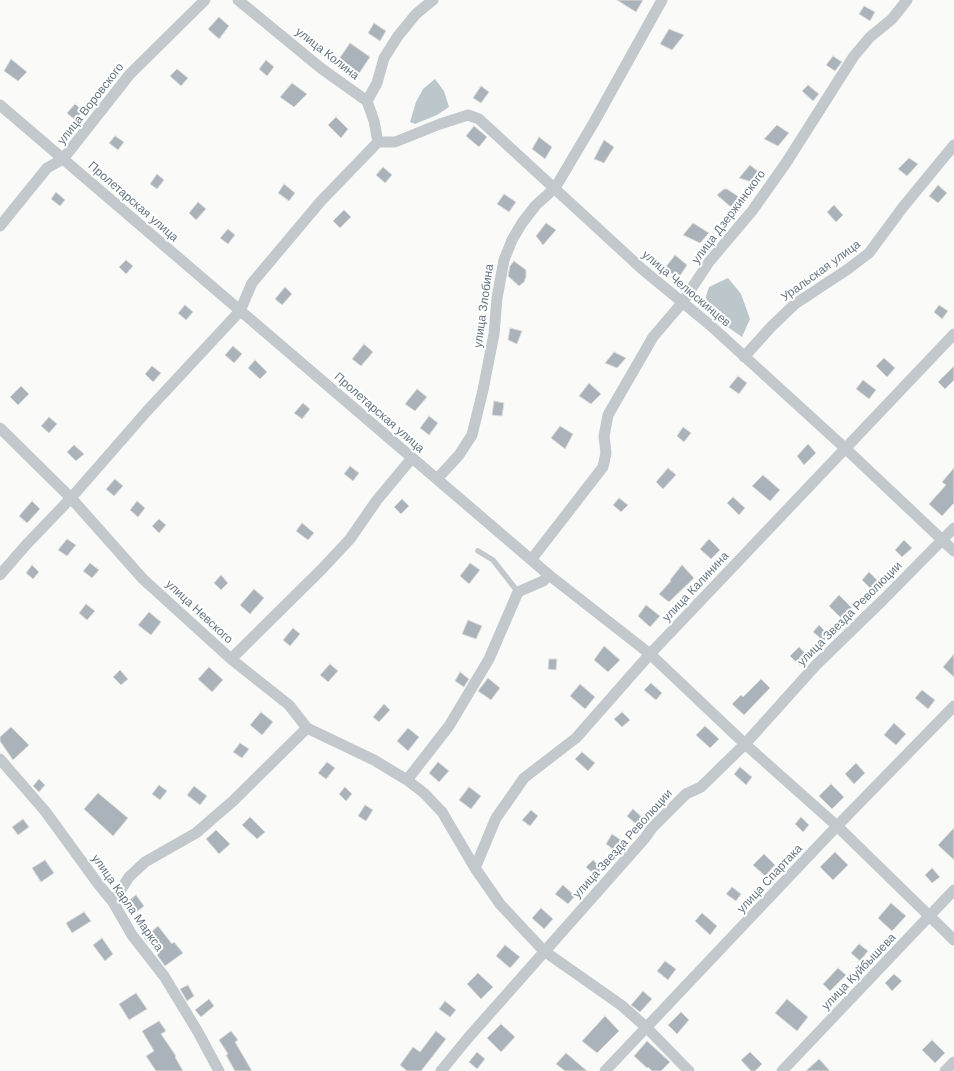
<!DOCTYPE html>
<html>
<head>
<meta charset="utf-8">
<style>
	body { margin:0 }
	canvas { display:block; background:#fafaf8 }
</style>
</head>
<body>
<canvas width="954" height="1071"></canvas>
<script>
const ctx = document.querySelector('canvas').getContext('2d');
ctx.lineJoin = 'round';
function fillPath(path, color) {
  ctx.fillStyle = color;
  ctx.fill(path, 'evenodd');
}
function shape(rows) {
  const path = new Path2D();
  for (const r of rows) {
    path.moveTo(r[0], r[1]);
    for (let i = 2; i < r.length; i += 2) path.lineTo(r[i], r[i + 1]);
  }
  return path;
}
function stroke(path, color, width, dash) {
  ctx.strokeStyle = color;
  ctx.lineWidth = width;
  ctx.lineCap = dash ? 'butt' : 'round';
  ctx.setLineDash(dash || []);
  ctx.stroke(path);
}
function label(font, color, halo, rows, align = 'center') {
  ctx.font = font + ' Helvetica,sans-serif';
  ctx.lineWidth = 4;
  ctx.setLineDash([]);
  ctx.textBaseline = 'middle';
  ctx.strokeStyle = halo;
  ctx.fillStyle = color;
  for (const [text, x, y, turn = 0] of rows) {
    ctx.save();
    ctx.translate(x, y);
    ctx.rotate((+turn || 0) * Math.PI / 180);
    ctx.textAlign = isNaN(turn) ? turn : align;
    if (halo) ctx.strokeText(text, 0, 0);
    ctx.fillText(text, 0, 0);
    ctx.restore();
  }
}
const water = shape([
	[435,79,444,91,449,107,437,115,415,124,410,122,416,102,423,89],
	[728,278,741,294,750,319,742,337,722,323,707,310,706,296,709,287]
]);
const building = shape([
	[617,0,643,0,636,12,617,0],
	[864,6,875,12,870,21,859,14,864,6],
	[219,17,229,26,219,39,208,29,219,17],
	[374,23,386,31,380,41,368,33,374,23],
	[669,29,684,35,672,50,660,44,669,29],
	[350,43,370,57,358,75,339,59,350,43],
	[833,56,842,62,835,71,826,65,833,56],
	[11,59,27,72,18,81,4,71,11,59],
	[266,60,274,67,267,76,259,69,266,60],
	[177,69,188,78,181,86,170,76,177,69],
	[292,83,307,94,294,107,280,97,292,83],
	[808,85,819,94,813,101,802,91,808,85],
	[481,86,489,92,481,103,473,98,481,86],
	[75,104,83,111,75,120,67,113,75,104],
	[336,117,348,129,341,138,328,125,336,117],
	[777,125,789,133,778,146,764,139,777,125],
	[474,126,487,137,479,147,466,136,474,126],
	[115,136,124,142,118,150,109,143,115,136],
	[539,137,552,147,545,159,532,149,539,137],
	[604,140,614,147,604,163,594,159,604,140],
	[909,158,918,164,907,176,898,169,909,158],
	[750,165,760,173,752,182,739,178,750,165],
	[383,167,392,175,385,183,376,175,383,167],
	[157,174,164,180,157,189,150,184,157,174],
	[284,184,295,193,289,201,278,193,284,184],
	[938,185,947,193,938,203,929,196,938,185],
	[724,189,727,189,739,197,732,208,717,195,724,189],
	[56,192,65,200,60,206,51,199,56,192],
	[504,194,516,202,509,212,497,204,504,194],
	[198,202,206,209,196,220,189,213,198,202],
	[834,205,843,215,836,222,827,212,834,205],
	[344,210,351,217,340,228,333,221,344,210],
	[546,223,556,230,543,245,536,236,546,223],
	[693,223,709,233,700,243,683,235,693,223],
	[228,229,235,235,228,244,220,238,228,229],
	[675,255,687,265,678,279,665,268,675,255],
	[126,260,133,266,126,274,119,267,126,260],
	[514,261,526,270,526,277,524,282,519,286,508,276,510,266,514,261],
	[285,287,292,294,282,305,275,299,285,287],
	[185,305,193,312,186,320,178,313,185,305],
	[939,305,948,311,942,319,934,312,939,305],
	[510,328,522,331,517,344,508,340,510,328],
	[364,344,373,352,361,366,352,359,364,344],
	[233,346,242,354,234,363,225,355,233,346],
	[614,352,626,358,617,368,605,363,614,352],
	[884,358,895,368,887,377,876,366,884,358],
	[255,360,267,372,260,379,248,368,255,360],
	[152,366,161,373,153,382,145,374,152,366],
	[954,366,954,380,945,389,938,382,954,366],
	[738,376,747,383,739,394,729,387,738,376],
	[863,380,876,390,869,399,856,389,863,380],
	[589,383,601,394,591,404,579,396,589,383],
	[21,386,29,394,18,405,10,397,21,386],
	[417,389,427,397,415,411,405,404,417,389],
	[494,401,504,403,502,416,492,415,494,401],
	[303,403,310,409,302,419,294,413,303,403],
	[429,416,438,423,429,435,420,428,429,416],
	[49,417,57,424,49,433,41,426,49,417],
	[560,426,573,434,565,449,551,438,560,426],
	[683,427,691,433,684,442,677,436,683,427],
	[808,444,816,453,804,465,797,456,808,444],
	[74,445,84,454,76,461,67,452,74,445],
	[350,466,359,473,353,481,344,474,350,466],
	[668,468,676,475,663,489,656,482,668,468],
	[954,468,954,503,942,516,929,504,946,485,942,482,954,468],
	[763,475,780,490,770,501,752,486,763,475],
	[115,479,123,486,114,496,106,489,115,479],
	[733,497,745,508,739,515,727,503,733,497],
	[619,498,628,505,621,512,613,505,619,498],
	[402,499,409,506,401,514,394,507,402,499],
	[32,501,40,509,27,523,19,516,32,501],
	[137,501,145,508,138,517,130,510,137,501],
	[159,519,166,525,159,533,152,526,159,519],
	[302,523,314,533,308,540,296,531,302,523],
	[67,539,76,545,67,556,58,550,67,539],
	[709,539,720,550,711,559,700,549,709,539],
	[904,540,912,548,902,557,895,550,904,540],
	[90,563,99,570,92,578,83,571,90,563],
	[470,563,480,570,469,584,460,576,470,563],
	[32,565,39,572,33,579,26,573,32,565],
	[682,565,694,578,669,602,659,594,671,581,670,580,682,565],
	[869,572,879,582,871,589,862,580,869,572],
	[221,575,228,583,221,590,214,583,221,575],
	[254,589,264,598,250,614,240,605,254,589],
	[839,595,852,608,842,619,829,606,839,595],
	[86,604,95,611,87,620,79,613,86,604],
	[646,605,660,616,650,627,638,616,646,605],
	[149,612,161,622,151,635,138,625,149,612],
	[468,620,482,626,476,639,462,634,468,620],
	[819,625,829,635,824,641,813,632,819,625],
	[293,628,300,634,290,646,283,640,293,628],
	[604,646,620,660,608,672,594,660,604,646],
	[799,647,809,657,800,666,790,656,799,647],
	[954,654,954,677,943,667,954,654],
	[549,659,557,659,556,670,548,669,549,659],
	[330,664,338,671,328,682,320,675,330,664],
	[209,667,223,680,212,692,198,679,209,667],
	[120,670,128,679,121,685,113,677,120,670],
	[460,672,469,679,464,687,455,681,460,672],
	[488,678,500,688,491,700,478,691,488,678],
	[761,679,770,688,744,715,732,704,741,695,743,697,761,679],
	[651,683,662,693,656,700,644,690,651,683],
	[580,684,595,697,585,709,570,696,580,684],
	[922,690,935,700,928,709,915,698,922,690],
	[384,704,390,710,379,722,373,717,384,704],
	[261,712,273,722,262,735,250,725,261,712],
	[622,712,630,720,622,727,614,719,622,712],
	[894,723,906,734,896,745,884,735,894,723],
	[705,726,719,739,710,748,696,735,705,726],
	[11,727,29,745,13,760,0,741,0,737,11,727],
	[408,728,419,737,408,751,397,741,408,728],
	[240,743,249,749,242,758,233,752,240,743],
	[582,752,595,763,588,771,575,759,582,752],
	[327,762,335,768,326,779,318,773,327,762],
	[438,762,449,771,439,782,429,773,438,762],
	[856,763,865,773,854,784,845,774,856,763],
	[740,767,752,777,746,785,734,774,740,767],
	[39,779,45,785,39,792,33,786,39,779],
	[831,784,844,797,832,809,819,796,831,784],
	[159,785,167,791,160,800,152,794,159,785],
	[194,786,207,796,200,805,187,795,194,786],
	[345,787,352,794,346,801,339,794,345,787],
	[469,787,481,796,471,809,459,800,469,787],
	[98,793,128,818,113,836,84,809,98,793],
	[365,805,373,810,366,821,358,816,365,805],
	[633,809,644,819,638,826,627,816,633,809],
	[531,810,538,816,530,826,522,820,531,810],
	[250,817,265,832,257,839,242,825,250,817],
	[801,817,809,825,803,832,795,824,801,817],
	[23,819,29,827,18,835,12,827,23,819],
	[954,828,954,860,938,845,954,828],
	[216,830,230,844,219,854,206,839,216,830],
	[612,834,625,843,618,853,606,844,612,834],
	[835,852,848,865,833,880,820,867,835,852],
	[764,854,775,865,765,876,753,865,764,854],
	[45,860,54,873,41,882,32,868,45,860],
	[593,860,603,869,596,876,586,867,593,860],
	[932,868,940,877,932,883,925,875,932,868],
	[563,885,575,896,568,904,555,894,563,885],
	[732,887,741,894,736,901,726,894,732,887],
	[136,895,144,906,133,915,125,904,136,895],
	[891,903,906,916,892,931,878,918,891,903],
	[541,908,553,919,544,929,532,918,541,908],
	[84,912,91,921,72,933,66,923,84,912],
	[702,913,717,926,710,935,695,921,702,913],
	[158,926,172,944,174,942,183,953,165,966,157,955,158,954,144,938,158,926],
	[102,938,113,954,105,961,93,945,102,938],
	[859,944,868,951,860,961,851,953,859,944],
	[505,945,520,957,510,968,496,956,505,945],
	[665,961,676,969,668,980,657,971,665,961],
	[838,968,846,975,830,991,823,984,838,968],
	[478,973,493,987,481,999,467,984,478,973],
	[894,974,902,981,892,991,885,983,894,974],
	[188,985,194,996,187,1001,180,989,188,985],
	[643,991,652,999,640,1012,631,1005,643,991],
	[136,993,147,1009,129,1020,119,1004,136,993],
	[209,999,214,1006,201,1017,195,1010,209,999],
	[787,999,808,1017,797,1031,775,1013,787,999],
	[445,1001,456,1010,450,1017,439,1009,445,1001],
	[681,1012,689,1020,677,1034,668,1025,681,1012],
	[605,1016,619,1031,597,1053,582,1041,605,1016],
	[159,1021,166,1031,161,1034,176,1056,175,1057,183,1071,156,1071,146,1056,154,1051,142,1031,159,1021],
	[501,1024,515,1037,501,1052,487,1038,501,1024],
	[231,1031,238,1040,235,1042,252,1071,235,1071,226,1055,228,1054,219,1040,231,1031],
	[436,1031,446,1039,421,1071,407,1071,400,1065,413,1047,420,1052,436,1031],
	[932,1040,945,1053,935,1063,922,1050,932,1040],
	[647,1041,670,1062,661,1071,652,1071,648,1067,647,1068,634,1056,647,1041],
	[477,1052,485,1059,477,1069,469,1062,477,1052],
	[750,1052,762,1064,755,1071,751,1071,741,1060,750,1052],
	[566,1053,587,1071,565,1071,556,1064,566,1053],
	[819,1059,830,1071,806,1071,819,1059]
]);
const service = shape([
	[478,551,493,560,518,592]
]);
const minor = shape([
	[238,0,322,69,367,101,374,121,378,142],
	[367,101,377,83,384,58,398,36,416,14,433,0],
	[0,105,549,575,650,654,745,744,837,826,954,940],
	[378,142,395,142,440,124,468,115,479,119,642,269,710,325,846,449,954,551],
	[0,226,47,168,63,159,130,74,205,0],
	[744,357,771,327,795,304,848,269,869,253,903,207,954,145],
	[0,428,71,498,143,579,231,659,289,705,307,728,374,760,407,780,424,793,442,812,475,868,500,904,527,933,544,951,621,1005,646,1027,689,1071],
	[437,479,459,455,472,435,483,390,494,334,497,298,504,260,512,240,522,223,536,205,555,188,593,124,662,0],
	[531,560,603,467,606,453,604,436,608,415,653,337,682,303,709,262,752,211,786,163,854,56,870,37,892,19,907,0],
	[0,575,26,545,71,498,147,411,240,311,252,283,321,201,378,142],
	[231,659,322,569,350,539,377,500,412,458],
	[0,759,45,811,99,885,113,902,132,935,164,976,198,1032,219,1071],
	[407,780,449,726,489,659,518,592,543,581,549,575],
	[475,868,496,818,524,778,576,738,650,654,954,334],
	[113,902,129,877,145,862,196,833,233,801,307,728],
	[441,1071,468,1038,645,838,652,828,686,794,701,787,745,744,816,665,883,600,954,528],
	[605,1071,837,826,954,706],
	[782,1071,954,890],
	[945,1071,954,1062]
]);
const streetNames = [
	["улица Колина",327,54,38],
	["улица Воровского",91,104,-52],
	["Пролетарская улица",133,202,41],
	["улица Дзержинского",729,217,-53],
	["Уральская улица",821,271,-36],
	["улица Челюскинцев",686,289,40],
	["улица Злобина",484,306,-82],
	["Пролетарская улица",379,413,41],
	["улица Калинина",696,587,-47],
	["улица Невского",199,612,43],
	["улица Звезда Революции",850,614,-45],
	["улица Звезда Революции",623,844,-48],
	["улица Спартака",770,879,-47],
	["улица Карла Маркса",127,903,55],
	["улица Куйбышева",859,972,-46]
];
fillPath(water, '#bbc7cb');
fillPath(building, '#aab3b9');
stroke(building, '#dcdcda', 1);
stroke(service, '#c3c8cc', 5.5);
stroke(minor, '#c3c8cc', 11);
label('12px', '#657683', '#fff', streetNames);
</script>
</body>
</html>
